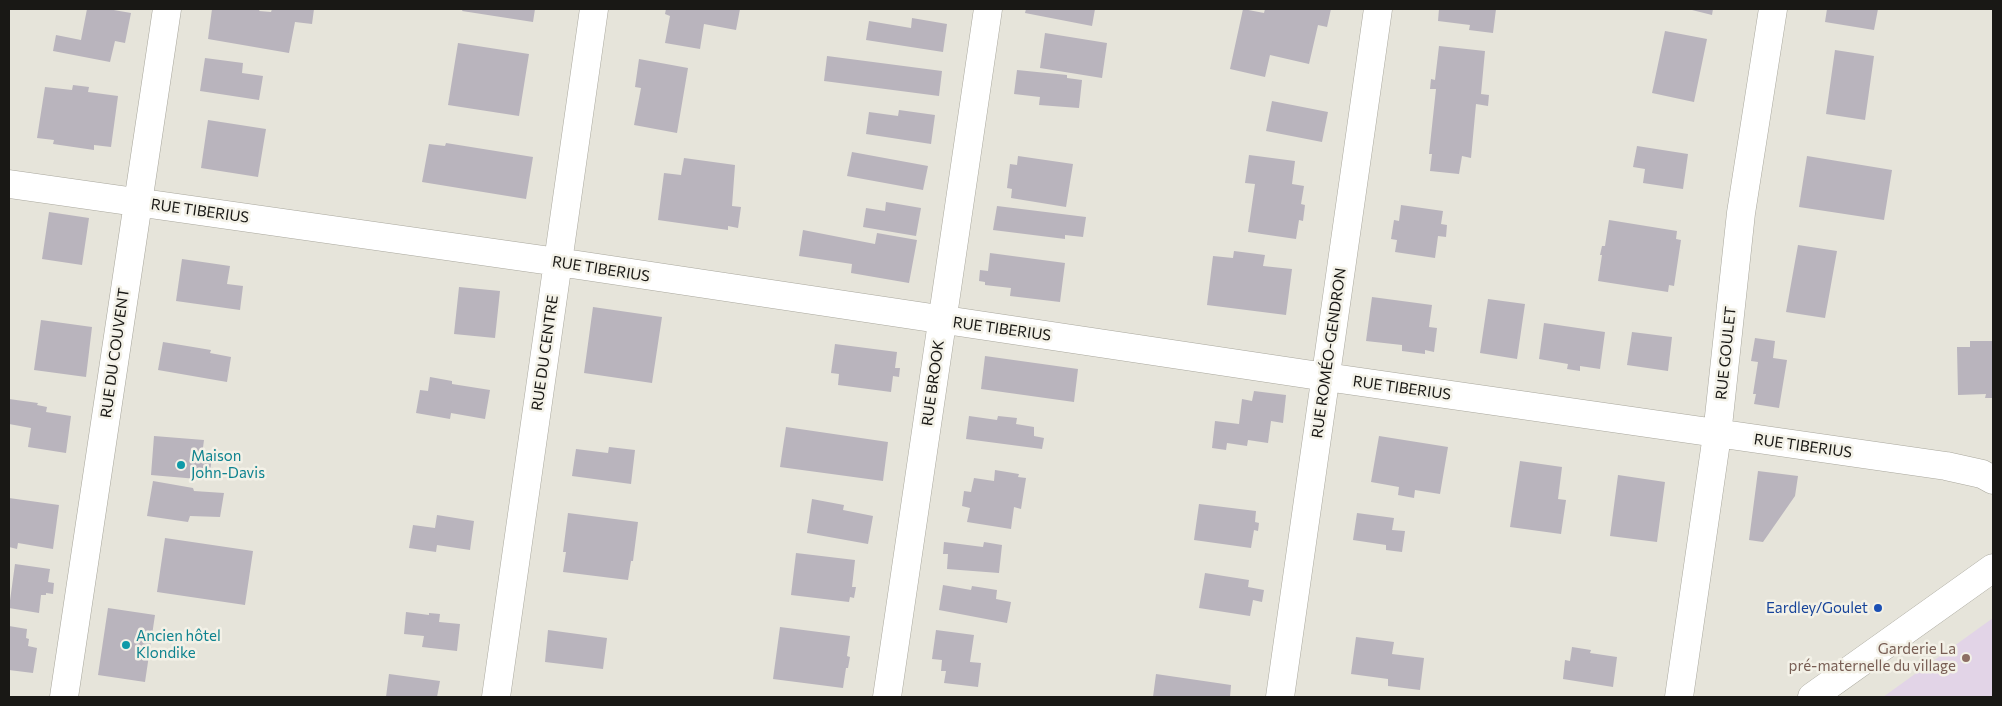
<!DOCTYPE html>
<html>
<head>
<meta charset="utf-8">
<style>
	body { margin:0 }
	#map { position:relative; width:2002px; height:706px; overflow:hidden; background:#e6e4da; font-family:Commissioner,sans-serif }
	canvas { display:block }
	.frame { position:absolute; inset:0; border:10px solid #191815; pointer-events:none }
</style>
</head>
<body>
<div id="map">
<canvas width="2002" height="706"></canvas>
<div class="frame"></div>
</div>
<script>
const ctx = document.querySelector('canvas').getContext('2d');
ctx.lineJoin = 'round';
function fillPath(path, color) {
  ctx.fillStyle = color;
  ctx.fill(path, 'evenodd');
}
function shape(rows) {
  const path = new Path2D();
  for (const r of rows) {
    path.moveTo(r[0], r[1]);
    for (let i = 2; i < r.length; i += 2) path.lineTo(r[i], r[i + 1]);
  }
  return path;
}
function stroke(path, color, width, dash) {
  ctx.strokeStyle = color;
  ctx.lineWidth = width;
  ctx.lineCap = dash ? 'butt' : 'round';
  ctx.setLineDash(dash || []);
  ctx.stroke(path);
}
function label(font, color, halo, rows, align = 'center') {
  ctx.font = font + ' Commissioner,sans-serif';
  ctx.lineWidth = 5;
  ctx.setLineDash([]);
  ctx.textBaseline = 'middle';
  ctx.strokeStyle = halo;
  ctx.fillStyle = color;
  for (const [text, x, y, turn = 0] of rows) {
    ctx.save();
    ctx.translate(x, y);
    ctx.rotate((+turn || 0) * Math.PI / 180);
    ctx.textAlign = isNaN(turn) ? turn : align;
    if (halo) ctx.strokeText(text, 0, 0);
    ctx.fillText(text, 0, 0);
    ctx.restore();
  }
}
const education = shape([
	[1993,618,1993,697,1883,697]
]);
const building = shape([
	[87,9,108,9,131,13,125,43,115,41,110,62,53,51,56,35,81,40],
	[212,9,260,9,259,11,271,12,272,9,314,9,312,24,295,22,289,53,208,39],
	[463,9,535,9,533,22,462,11],
	[666,9,740,9,736,30,704,24,700,49,665,43,670,16,665,14],
	[1026,9,1095,9,1092,26,1025,13],
	[1243,9,1264,13,1265,9,1273,10,1274,9,1331,9,1327,27,1318,25,1309,64,1270,55,1265,77,1230,69],
	[1439,9,1496,9,1493,33,1469,30,1470,25,1438,21],
	[1688,9,1713,9,1712,15],
	[1827,9,1878,9,1874,30,1825,22],
	[912,18,947,24,943,52,866,40,869,21,911,28],
	[1665,31,1707,39,1694,102,1652,93],
	[1045,33,1107,43,1102,78,1040,68],
	[458,43,529,54,519,116,448,105],
	[1439,46,1485,51,1481,94,1489,95,1488,106,1476,104,1471,158,1462,156,1459,174,1430,171,1432,154,1429,154,1436,89,1430,89,1431,79,1435,80],
	[1835,50,1874,56,1865,120,1826,114],
	[827,56,942,71,939,96,824,81],
	[205,58,243,63,242,73,263,76,259,100,200,91],
	[639,59,688,68,677,133,634,125,641,88,635,87],
	[1017,70,1067,75,1067,78,1082,80,1079,108,1039,105,1040,97,1014,94],
	[73,85,89,87,88,92,118,96,111,147,94,145,94,150,53,144,54,140,37,138,45,87,72,90],
	[1272,101,1328,112,1322,142,1266,131],
	[899,110,935,115,931,144,866,134,869,112,898,116],
	[208,120,266,129,258,177,201,168],
	[446,143,533,157,526,199,422,182,429,144,445,146],
	[1637,146,1688,154,1683,189,1643,183,1645,169,1633,167],
	[852,152,928,166,923,190,847,176],
	[1249,155,1295,161,1292,184,1304,186,1301,204,1305,205,1303,221,1299,220,1296,239,1248,232,1255,184,1245,183],
	[1018,156,1073,164,1066,207,1011,198,1012,189,1007,188,1010,164,1017,165],
	[1807,156,1892,170,1884,220,1799,207],
	[684,158,735,165,732,206,741,207,738,228,728,226,728,230,658,220,664,173,681,175],
	[886,202,921,208,916,236,863,227,866,208,885,211],
	[1401,205,1443,211,1441,224,1447,225,1446,237,1438,236,1435,258,1395,252,1397,240,1391,239,1394,220,1399,221],
	[997,206,1086,217,1083,237,1065,235,1065,239,993,230],
	[49,212,89,218,82,265,42,259],
	[1609,220,1677,231,1676,239,1681,240,1674,286,1669,285,1668,292,1598,281,1602,255,1600,255,1602,246,1605,246],
	[803,230,875,244,877,233,917,240,909,283,851,273,852,264,799,256],
	[1798,245,1837,251,1825,318,1786,312],
	[1234,251,1265,255,1263,266,1292,269,1286,315,1207,305,1213,256,1233,258],
	[990,253,1065,263,1060,302,1010,296,1011,288,985,285,985,282,979,281,980,270,988,271],
	[182,259,230,266,227,284,243,286,240,310,176,301],
	[459,287,500,291,495,338,454,334],
	[1372,297,1432,305,1429,327,1437,328,1434,352,1425,350,1425,354,1402,351,1402,345,1366,341],
	[1488,299,1525,304,1517,359,1480,353],
	[593,307,662,317,652,383,584,373],
	[41,320,92,327,86,377,34,370],
	[1544,323,1605,332,1600,369,1580,366,1580,371,1567,369,1568,364,1539,359],
	[1632,332,1672,337,1668,371,1627,365],
	[1755,338,1775,341,1773,358,1787,360,1779,408,1754,404,1756,394,1753,394,1758,362,1751,361],
	[1970,341,1993,341,1993,398,1985,398,1986,394,1958,395,1957,347,1970,347],
	[163,342,211,350,210,353,231,357,227,382,158,370],
	[835,344,897,352,895,368,900,368,899,377,893,376,891,392,838,385,839,374,831,373],
	[985,356,1078,369,1074,402,981,389],
	[430,377,452,381,452,384,490,390,485,419,451,413,450,419,416,413,420,390,428,391],
	[1254,391,1286,395,1283,423,1271,421,1268,443,1248,440,1247,446,1227,443,1226,450,1212,448,1215,421,1239,424,1242,399,1252,401],
	[9,399,38,403,37,405,47,407,46,412,71,416,66,453,28,447,31,428,9,424],
	[969,416,997,420,998,416,1017,418,1016,424,1034,427,1034,436,1044,438,1042,449,966,439],
	[786,427,888,442,883,481,780,467],
	[154,436,204,440,202,455,212,456,209,480,151,475],
	[1379,436,1448,447,1440,494,1415,490,1414,498,1398,495,1399,487,1371,482],
	[609,447,635,450,631,484,572,476,576,449,608,453],
	[1520,461,1562,467,1558,499,1566,500,1561,534,1510,527],
	[995,470,1019,474,1018,477,1026,478,1021,509,1014,507,1011,529,967,522,970,508,962,506,964,491,971,492,974,478,994,481],
	[1758,471,1798,476,1795,496,1763,542,1749,540],
	[1618,475,1665,482,1657,542,1610,536],
	[153,481,193,488,194,491,224,493,220,517,190,516,188,522,147,516],
	[9,498,59,505,53,549,18,543,17,549,9,547],
	[812,499,844,505,843,510,873,516,868,544,807,533],
	[1199,504,1256,511,1255,522,1259,523,1258,531,1254,530,1251,548,1194,540],
	[568,513,638,522,633,561,631,561,628,580,563,572,566,552,563,552],
	[1357,513,1394,518,1392,530,1405,531,1402,552,1386,550,1386,545,1353,540],
	[437,515,474,521,470,550,437,545,436,552,409,548,413,525,435,528],
	[165,538,253,551,245,605,157,592],
	[944,542,983,547,984,542,1002,545,999,573,947,569,948,554,943,554],
	[796,553,855,560,852,587,856,587,854,598,850,597,849,602,791,595],
	[15,564,50,569,48,582,54,583,53,594,46,593,46,595,41,595,39,613,9,608],
	[1205,573,1249,580,1248,587,1264,590,1262,602,1253,600,1250,616,1199,608],
	[943,585,971,590,972,586,997,590,996,599,1011,602,1007,623,939,610],
	[108,608,155,615,145,682,98,675],
	[406,612,429,615,429,613,440,614,439,622,460,624,457,651,422,647,424,636,404,634],
	[9,626,27,629,26,638,29,639,28,646,37,648,33,673,9,670],
	[780,627,850,636,847,656,850,657,848,668,846,668,843,688,773,679],
	[548,630,607,638,603,669,545,662],
	[936,630,974,635,970,662,981,663,978,687,944,683,946,671,941,671,942,660,932,659],
	[1356,637,1394,642,1392,654,1424,658,1420,690,1388,686,1388,679,1351,674],
	[1572,647,1591,650,1590,653,1617,657,1613,687,1563,679,1565,660,1570,661],
	[389,674,440,681,437,697,386,697],
	[1156,674,1231,685,1230,697,1153,697]
]);
const minor = shape([
	[9,184,558,262,1326,377,1946,466,1982,474,1993,480],
	[64,697,167,9],
	[496,697,594,9],
	[887,697,988,9],
	[1280,697,1378,9],
	[1679,697,1717,435,1741,213,1773,9]
]);
const major = shape([
	[1812,697,1993,568]
]);
const markers = [
	[181,465,5,"#0f9aa8"],
	[1878,608,5,"#1a4fb4"],
	[126,645,5,"#0f9aa8"],
	[1966,658,5,"#8d6e63"]
];
const streetNames = [
	["RUE TIBERIUS",200,211,8],
	["RUE TIBERIUS",601,269,9],
	["RUE TIBERIUS",1002,329,8],
	["RUE DU COUVENT",115,353,-82],
	["RUE DU CENTRE",545,353,-82],
	["RUE ROMÉO-GENDRON",1329,353,-82],
	["RUE GOULET",1726,353,-84],
	["RUE BROOK",933,383,-82],
	["RUE TIBERIUS",1402,388,8],
	["RUE TIBERIUS",1803,446,8]
];
const cultureNames = [
	["Maison",191,456],
	["John-Davis",191,473],
	["Ancien hôtel",136,636],
	["Klondike",136,653]
];
const transitNames = [
	["Eardley/Goulet",1868,608]
];
const educationNames = [
	["Garderie La",1956,649],
	["pré-maternelle du village",1956,666]
];
fillPath(education, '#e2d4e7');
fillPath(building, '#b9b4bd');
stroke(minor, '#a9a79d', 29);
stroke(major, '#a9a79d', 29);
stroke(minor, '#fff', 28);
stroke(major, '#fff', 28);
for (const [x, y, r, color] of markers) {
  const dot = new Path2D();
  dot.arc(x, y, r, 0, 2 * Math.PI);
  ctx.fillStyle = color;
  ctx.fill(dot);
  stroke(dot, '#f3f1e7', 2);
}
label('15px', '#191815', '#f3f1e7', streetNames);
label('15px', '#0d838f', '#f3f1e7', cultureNames, 'left');
label('15px', '#164399', '#f3f1e7', transitNames, 'right');
label('15px', '#785e54', '#f3f1e7', educationNames, 'right');
</script>
</body>
</html>
